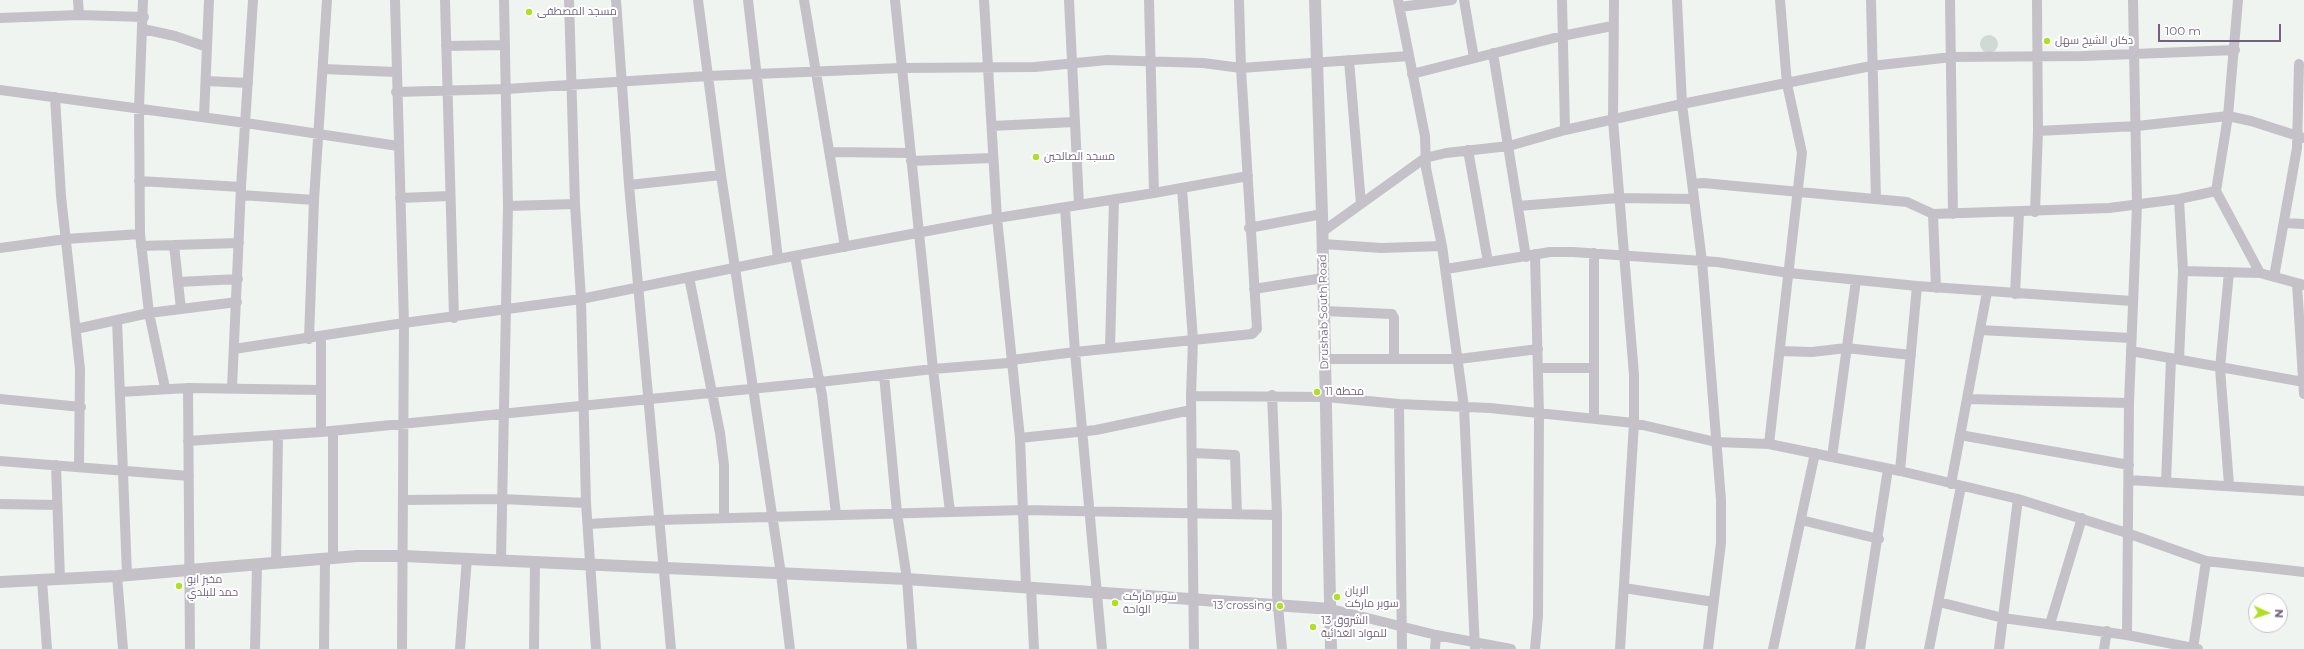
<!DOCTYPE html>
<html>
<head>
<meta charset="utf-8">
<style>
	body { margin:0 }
	#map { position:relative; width:2304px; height:649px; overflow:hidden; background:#f0f4f0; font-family:Montserrat,sans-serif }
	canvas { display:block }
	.north { position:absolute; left:2248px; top:593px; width:40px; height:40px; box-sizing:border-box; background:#fff; border:1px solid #c6c1cc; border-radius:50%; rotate:93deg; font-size:11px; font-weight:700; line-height:16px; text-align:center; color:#716380 }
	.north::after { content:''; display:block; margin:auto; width:14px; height:18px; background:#afe024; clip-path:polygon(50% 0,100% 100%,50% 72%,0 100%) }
	.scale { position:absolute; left:2158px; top:24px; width:123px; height:18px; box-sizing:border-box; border:2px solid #716380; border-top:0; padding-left:5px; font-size:12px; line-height:14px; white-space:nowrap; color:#716380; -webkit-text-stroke:3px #fff; paint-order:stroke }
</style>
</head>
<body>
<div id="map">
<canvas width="2304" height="649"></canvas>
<div class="north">N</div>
<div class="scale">100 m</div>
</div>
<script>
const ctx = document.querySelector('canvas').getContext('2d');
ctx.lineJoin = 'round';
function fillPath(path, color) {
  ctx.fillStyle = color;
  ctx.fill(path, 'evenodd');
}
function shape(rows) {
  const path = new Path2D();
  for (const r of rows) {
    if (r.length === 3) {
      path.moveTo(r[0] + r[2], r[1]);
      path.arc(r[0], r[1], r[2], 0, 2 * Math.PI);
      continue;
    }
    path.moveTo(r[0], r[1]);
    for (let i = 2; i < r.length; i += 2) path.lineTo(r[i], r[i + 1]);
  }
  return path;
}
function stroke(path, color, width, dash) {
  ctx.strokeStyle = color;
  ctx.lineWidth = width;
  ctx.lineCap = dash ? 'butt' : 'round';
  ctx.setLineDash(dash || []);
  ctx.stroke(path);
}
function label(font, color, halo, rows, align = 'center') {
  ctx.font = font + ' Montserrat,Cairo,sans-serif';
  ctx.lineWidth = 4;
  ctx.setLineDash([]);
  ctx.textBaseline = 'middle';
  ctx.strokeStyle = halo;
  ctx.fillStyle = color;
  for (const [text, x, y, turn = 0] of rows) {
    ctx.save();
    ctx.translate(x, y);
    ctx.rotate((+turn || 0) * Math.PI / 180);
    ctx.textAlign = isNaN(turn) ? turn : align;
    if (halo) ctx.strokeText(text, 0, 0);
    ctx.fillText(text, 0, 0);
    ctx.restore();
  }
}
const green = shape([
	[1989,44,9]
]);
const minor = shape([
	[78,0,79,15],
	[143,0,139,108,140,234,149,313,165,388],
	[395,0,404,323,402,649],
	[445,0,454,318],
	[569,0,575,204,581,299,586,503,596,649],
	[616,0,629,185,671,649],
	[698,0,721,175,781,574,790,649],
	[748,0,778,259],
	[804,0,845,247],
	[895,0,933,369,950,512],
	[984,0,997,218,1020,438,1026,587],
	[1069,0,1079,205],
	[1149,0,1154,193],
	[1398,0,1425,136,1426,168,1442,246,1464,407,1475,649],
	[1464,0,1474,58],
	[1562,0,1565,130],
	[1614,0,1613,120,1634,375,1634,423,1620,649],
	[1677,0,1682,104,1702,261,1721,500,1721,543,1708,649],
	[1871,0,1876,199],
	[1950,0,1953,214],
	[2238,0,2228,116,2216,191,2260,273],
	[1400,7,1452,0],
	[0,18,79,15,144,17],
	[143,29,175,36,207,47],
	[446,46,505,45],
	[1493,53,1526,257],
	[1349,60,1361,204],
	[323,69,396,72],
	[1412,74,1562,36,1612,26],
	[206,81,248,83],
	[0,90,246,123,398,146],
	[396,92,506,89,708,76,901,68,1035,67,1107,60,1203,63,1241,68,1409,56],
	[55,97,61,196,80,369,79,466],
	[204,117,209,0],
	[992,126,1074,122],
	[2038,131,2137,126,2228,116,2251,121,2304,138],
	[1468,150,1488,262],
	[830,152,910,153],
	[911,161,993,158],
	[139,181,241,187],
	[1693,184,1703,183,1907,202,1933,214,2109,208,2179,199,2216,191],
	[629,185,721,175],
	[1182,188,1193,340,1191,396,1194,649],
	[241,195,314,200],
	[400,198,450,196],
	[508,206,575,204],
	[1518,206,1618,198,1693,199],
	[1065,208,1075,352,1102,649],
	[2035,212,2038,131,2037,0],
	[1933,214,1936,288],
	[2284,223,2304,224],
	[1249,228,1322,214],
	[1322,232,1425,158,1446,153,1509,146,1565,130,1682,104,1871,66,1952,57,2083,56,2235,50],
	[1323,244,1381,248,1442,246],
	[174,245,181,309],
	[141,246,239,243],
	[0,248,66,239,140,234],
	[795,256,822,395,836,514],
	[1446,269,1550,252,1573,252,1717,262,1789,273,1917,286,2132,301],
	[2183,271,2260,273,2304,285],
	[2229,272,2220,368,2229,485],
	[689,277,720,433,724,465,724,518],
	[2274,277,2297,148,2299,64],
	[178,282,238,279],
	[2297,284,2304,394],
	[1254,289,1323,278],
	[2015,294,2019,213],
	[1324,311,1392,314,1394,318,1394,358],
	[117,320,127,575],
	[76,329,149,313,237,302],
	[1980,330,2131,338],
	[309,339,314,200,327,0],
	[1110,348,1114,200],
	[234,349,404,323,581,299,778,259,997,218,1154,193,1248,176],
	[1780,351,1812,352,1846,348,1911,355],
	[2131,351,2304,382],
	[1325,359,1459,359,1538,349],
	[2179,359,2183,271,2179,199],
	[1538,368,1594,368],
	[884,375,897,513,907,579,912,649],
	[188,388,190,649],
	[232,388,241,187,253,0],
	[120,392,188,388,320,390],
	[1272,395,1277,515,1277,595,1282,649],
	[1191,396,1326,397,1399,404,1490,408,1634,423,1716,442,1769,444,1900,471,2018,499,2127,533,2206,561,2304,572],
	[0,399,81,407],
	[1967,399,2129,403],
	[1399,404,1402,649],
	[1594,419,1594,253],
	[321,432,321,337],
	[1960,435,2129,465],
	[1020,438,1096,430,1191,410],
	[188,441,321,432,820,382,933,369,1008,363,1012,360,1075,352,1252,334,1257,329,1241,68,1239,0],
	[1769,444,1802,153,1787,84,1780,0],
	[1193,453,1235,455,1237,514],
	[1832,457,1856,280],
	[0,461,189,476],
	[56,465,60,579],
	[1900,471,1917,286],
	[2129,480,2304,491],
	[2166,482,2171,358],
	[1951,484,1987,292],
	[403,500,502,499,586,503],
	[0,504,57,505],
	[1801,520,1879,539],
	[588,524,659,520,1024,510,1277,515],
	[333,558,333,431],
	[501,560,508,206,504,0],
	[276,563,278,436],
	[117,576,123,649],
	[42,580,47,649],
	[1031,587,1034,649],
	[1624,588,1714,602],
	[1939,602,2003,618,2127,635,2198,649],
	[1331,609,1436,635,1511,649],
	[2050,624,2082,518],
	[2127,635,2129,403,2137,205,2133,0],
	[255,649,257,565],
	[324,649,325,559],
	[460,649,467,558],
	[534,649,535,562],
	[1435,649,1436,635],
	[1535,649,1538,616,1539,414,1535,254],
	[1773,649,1815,453],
	[1860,649,1888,469],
	[1929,649,1961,486],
	[1999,649,2018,499],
	[2104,649,2107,631],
	[2193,649,2206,561]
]);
const tertiary = shape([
	[1315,0,1322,214,1331,649],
	[0,582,117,576,357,556,403,556,907,579,1331,609]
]);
const markers = [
	[529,12,4,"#afe024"],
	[2047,41,4,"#afe024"],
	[1036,157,4,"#afe024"],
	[1317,392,4,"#afe024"],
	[179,586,4,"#afe024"],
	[1337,597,4,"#afe024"],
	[1115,603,4,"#afe024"],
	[1280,606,4,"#afe024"],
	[1313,627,4,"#afe024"]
];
const poiNames = [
	["مسجد المصطفى",537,12],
	["دكان الشيخ سهل",2055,41],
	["مسجد الصالحين",1044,157],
	["محطة 11",1325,392],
	["مخبز ابو",187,580],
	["حمد للبلدي",187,593],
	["الريان",1345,591],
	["سوبر ماركت",1345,604],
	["سوبر ماركت",1123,597],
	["الواحة",1123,610],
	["13 crossing",1272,606,"right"],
	["الشروق 13",1321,621],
	["للمواد الغذائية",1321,634]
];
const streetNames = [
	["Drushab South Road",1324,312,-91]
];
fillPath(green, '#cfd9d5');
stroke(minor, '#c4c1c8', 10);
stroke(tertiary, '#c4c1c8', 12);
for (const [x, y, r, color] of markers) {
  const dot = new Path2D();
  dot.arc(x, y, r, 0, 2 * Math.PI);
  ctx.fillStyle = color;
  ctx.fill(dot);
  stroke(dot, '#fff', 1.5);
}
label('11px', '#716380', '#fff', poiNames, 'left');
label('11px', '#716380', '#fff', streetNames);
</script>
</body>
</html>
